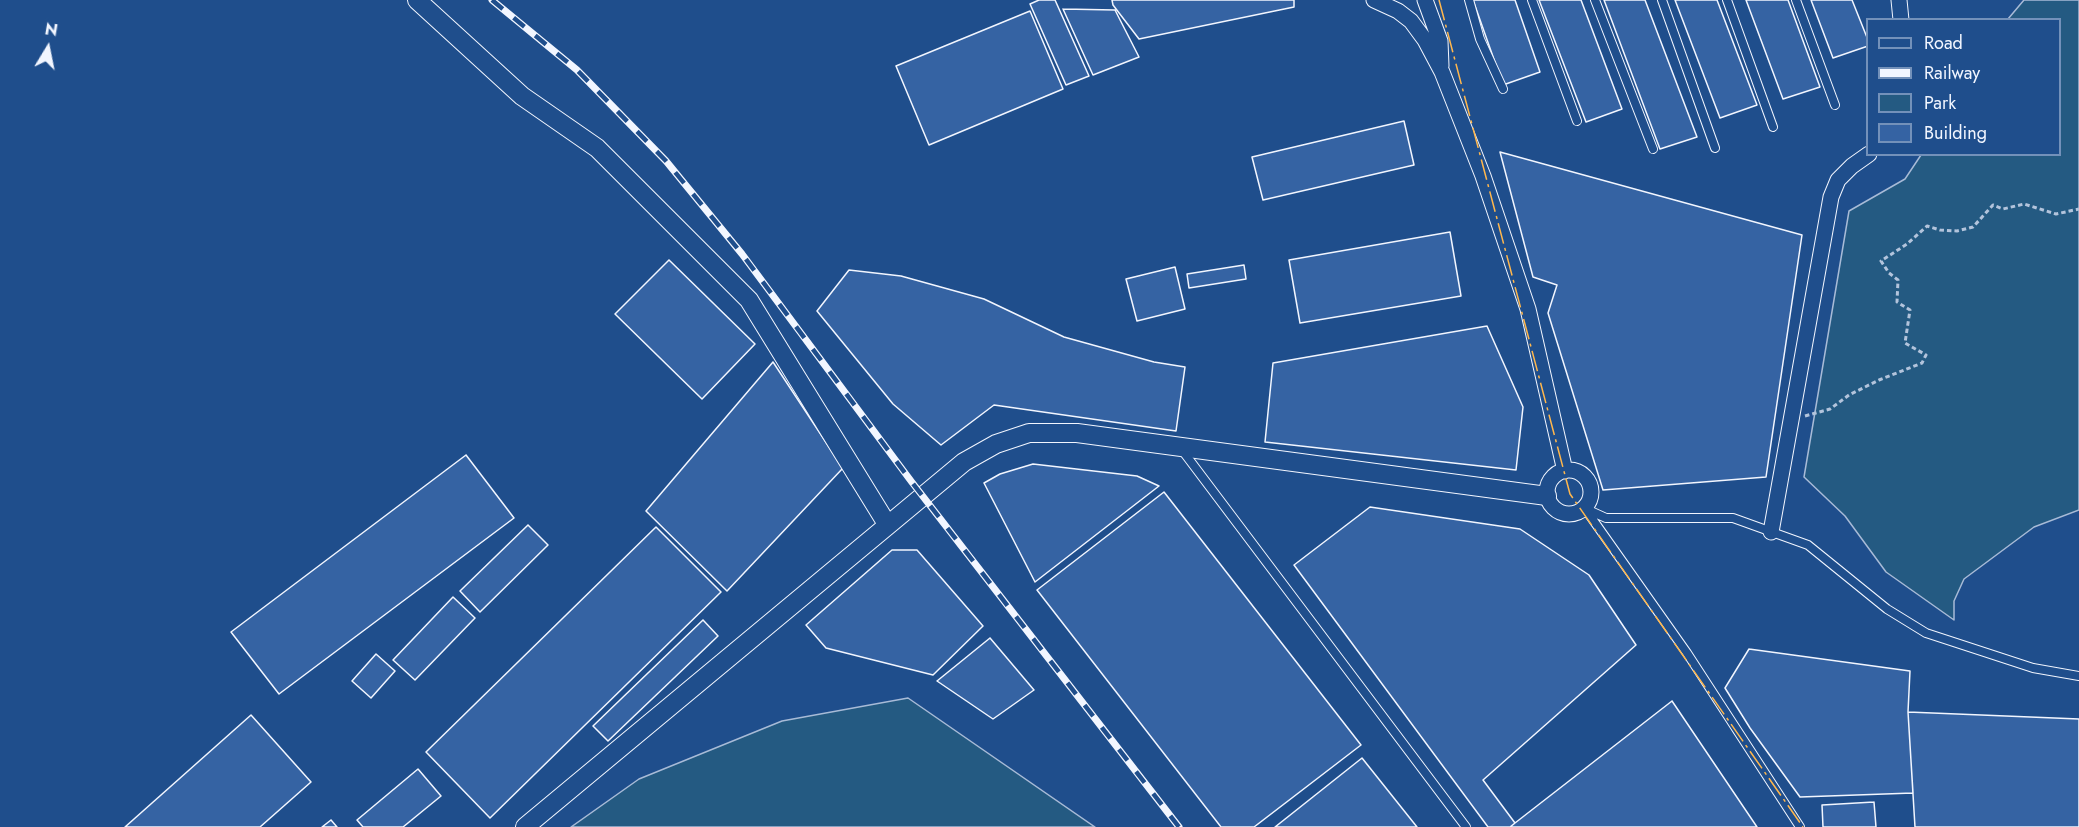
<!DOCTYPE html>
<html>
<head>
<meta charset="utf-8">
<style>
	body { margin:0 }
	#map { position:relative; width:2079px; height:827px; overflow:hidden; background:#1f4e8c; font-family:Jost,sans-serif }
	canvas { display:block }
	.legend { position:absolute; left:1866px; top:18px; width:195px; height:138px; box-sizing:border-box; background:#1f4e8c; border:2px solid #7391ba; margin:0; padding:8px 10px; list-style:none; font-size:18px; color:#f2f6ff }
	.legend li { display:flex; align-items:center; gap:12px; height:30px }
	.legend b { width:30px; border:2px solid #7391ba }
	.north { position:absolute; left:18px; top:18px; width:60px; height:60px; -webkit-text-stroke:4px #1f4e8c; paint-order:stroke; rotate:10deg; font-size:16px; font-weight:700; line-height:24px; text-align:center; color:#f2f6ff }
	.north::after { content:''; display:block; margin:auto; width:21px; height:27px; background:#f2f6ff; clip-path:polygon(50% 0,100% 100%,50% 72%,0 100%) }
</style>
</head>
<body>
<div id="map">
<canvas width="2079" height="827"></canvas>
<ul class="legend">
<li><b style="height:8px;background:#1f4e8c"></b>Road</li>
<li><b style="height:8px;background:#f2f6ff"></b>Railway</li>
<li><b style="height:16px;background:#245a82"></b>Park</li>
<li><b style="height:16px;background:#3563a3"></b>Building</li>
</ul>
<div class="north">N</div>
</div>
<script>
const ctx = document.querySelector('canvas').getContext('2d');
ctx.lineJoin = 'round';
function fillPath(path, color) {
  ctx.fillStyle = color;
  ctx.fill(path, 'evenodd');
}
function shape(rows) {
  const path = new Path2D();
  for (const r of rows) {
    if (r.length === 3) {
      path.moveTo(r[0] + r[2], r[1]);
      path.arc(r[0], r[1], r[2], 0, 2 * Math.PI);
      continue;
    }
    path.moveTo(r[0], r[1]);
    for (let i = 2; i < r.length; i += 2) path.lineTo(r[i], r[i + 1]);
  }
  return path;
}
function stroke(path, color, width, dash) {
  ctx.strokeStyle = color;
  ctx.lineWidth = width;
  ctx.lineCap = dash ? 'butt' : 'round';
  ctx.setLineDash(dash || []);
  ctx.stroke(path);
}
const green = shape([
	[2024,0,2079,0,2079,510,2034,527,1964,579,1954,601,1954,620,1886,572,1845,516,1804,477,1849,211,1905,179,1921,155,2060,154,2060,20,2008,19,2024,0],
	[908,698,1095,827,571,827,639,779,782,721,908,698]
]);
const building = shape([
	[1039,0,1055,0,1089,76,1066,85,1030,4,1039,0],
	[1112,0,1294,0,1294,7,1139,39,1113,5,1112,0],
	[1473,0,1515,0,1540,72,1503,85,1473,0],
	[1539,0,1581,0,1622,109,1586,122,1539,0],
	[1604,0,1645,0,1697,137,1660,149,1604,0],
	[1675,0,1717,0,1757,105,1720,118,1675,0],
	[1746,0,1788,0,1820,87,1783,99,1746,0],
	[1811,0,1852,0,1868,40,1868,46,1833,58,1811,0],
	[1063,9,1115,10,1139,57,1093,75,1063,9],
	[1030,11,1063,89,929,145,896,66,1030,11],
	[1404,121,1414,165,1263,200,1252,157,1404,121],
	[1500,152,1802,235,1766,477,1603,490,1548,313,1557,285,1533,277,1500,152],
	[1450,232,1461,296,1300,323,1289,260,1450,232],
	[669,260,755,344,702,399,615,314,669,260],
	[1244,265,1246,279,1189,288,1187,274,1244,265],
	[1175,267,1185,309,1137,321,1126,279,1175,267],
	[849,270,901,276,984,299,1064,337,1154,362,1185,367,1176,431,994,405,941,445,893,404,817,311,849,270],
	[1487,326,1523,407,1516,470,1265,442,1273,363,1487,326],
	[773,362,843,468,727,591,646,511,773,362],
	[466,455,514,518,279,694,231,632,466,455],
	[1033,464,1137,476,1159,486,1035,582,984,483,1000,474,1033,464],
	[1164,492,1361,745,1254,827,1221,827,1037,590,1164,492],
	[1370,507,1520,529,1589,575,1636,645,1483,780,1515,823,1510,827,1488,827,1294,565,1370,507],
	[528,525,548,545,480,612,460,591,528,525],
	[656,527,721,592,490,818,426,752,656,527],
	[892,550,917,550,983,626,933,675,826,648,806,625,892,550],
	[453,597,475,618,415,680,393,660,453,597],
	[703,620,718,636,608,741,593,726,703,620],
	[990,638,1034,690,993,719,937,681,990,638],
	[1749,649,1910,671,1908,712,1913,793,1800,797,1750,728,1725,688,1749,649],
	[376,654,395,671,371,698,352,681,376,654],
	[1672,701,1757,827,1510,827,1515,823,1672,701],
	[1908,712,2079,719,2079,827,1915,827,1908,712],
	[251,715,311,782,260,827,125,827,251,715],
	[1362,758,1417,827,1275,827,1362,758],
	[418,769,441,796,403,827,363,827,357,820,418,769],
	[1874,802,1876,827,1823,827,1822,805,1874,802],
	[331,820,337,827,322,827,331,820]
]);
const path = shape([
	[1805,416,1830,409,1849,395,1879,380,1922,363,1926,355,1905,343,1910,310,1897,302,1898,280,1889,273,1881,261,1907,244,1927,226,1940,230,1957,231,1973,227,1993,205,2003,209,2024,204,2056,214,2079,209]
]);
const service = shape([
	[1469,0,1480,39,1503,89],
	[1532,0,1577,121],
	[1595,0,1653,149],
	[1662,0,1715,148],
	[1727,0,1773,127],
	[1796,0,1835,105],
	[1182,450,1466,827],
	[1584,508,1606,518,1733,518,1808,545,1887,609,1926,633,2033,668,2079,676],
	[1586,510,1687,653,1800,827]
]);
const minor = shape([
	[1374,0,1398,11,1411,21,1425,40,1442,72,1483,176,1528,309,1565,471],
	[1425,0,1440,41,1441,66],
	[1899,0,1901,20],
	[1569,492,22],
	[1771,532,1831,197,1838,180,1852,166,1869,154]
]);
const tertiary = shape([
	[417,0,522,96,597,148,749,300,887,524],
	[525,827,964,462,996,444,1029,433,1077,433,1547,496]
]);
const rail = shape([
	[492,0,577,70,666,161,742,254,911,481,1179,827]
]);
const power = shape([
	[1439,0,1570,494,1803,827]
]);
fillPath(green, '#245a82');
stroke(green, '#a8bbd7', 1.5);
fillPath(building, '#3563a3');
stroke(building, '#f2f6ff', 1.5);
stroke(service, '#f2f6ff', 10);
stroke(minor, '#f2f6ff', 17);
stroke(tertiary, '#f2f6ff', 20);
stroke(path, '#b3c4dc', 3, [4.5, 3]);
stroke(service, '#1f4e8c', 8);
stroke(minor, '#1f4e8c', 15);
stroke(tertiary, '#1f4e8c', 18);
stroke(rail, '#f2f6ff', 7);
stroke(rail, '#1f4e8c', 4.5, [14]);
stroke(power, '#ffb74d', 1.5, [21, 4.5, 3, 4.5]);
</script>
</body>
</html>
